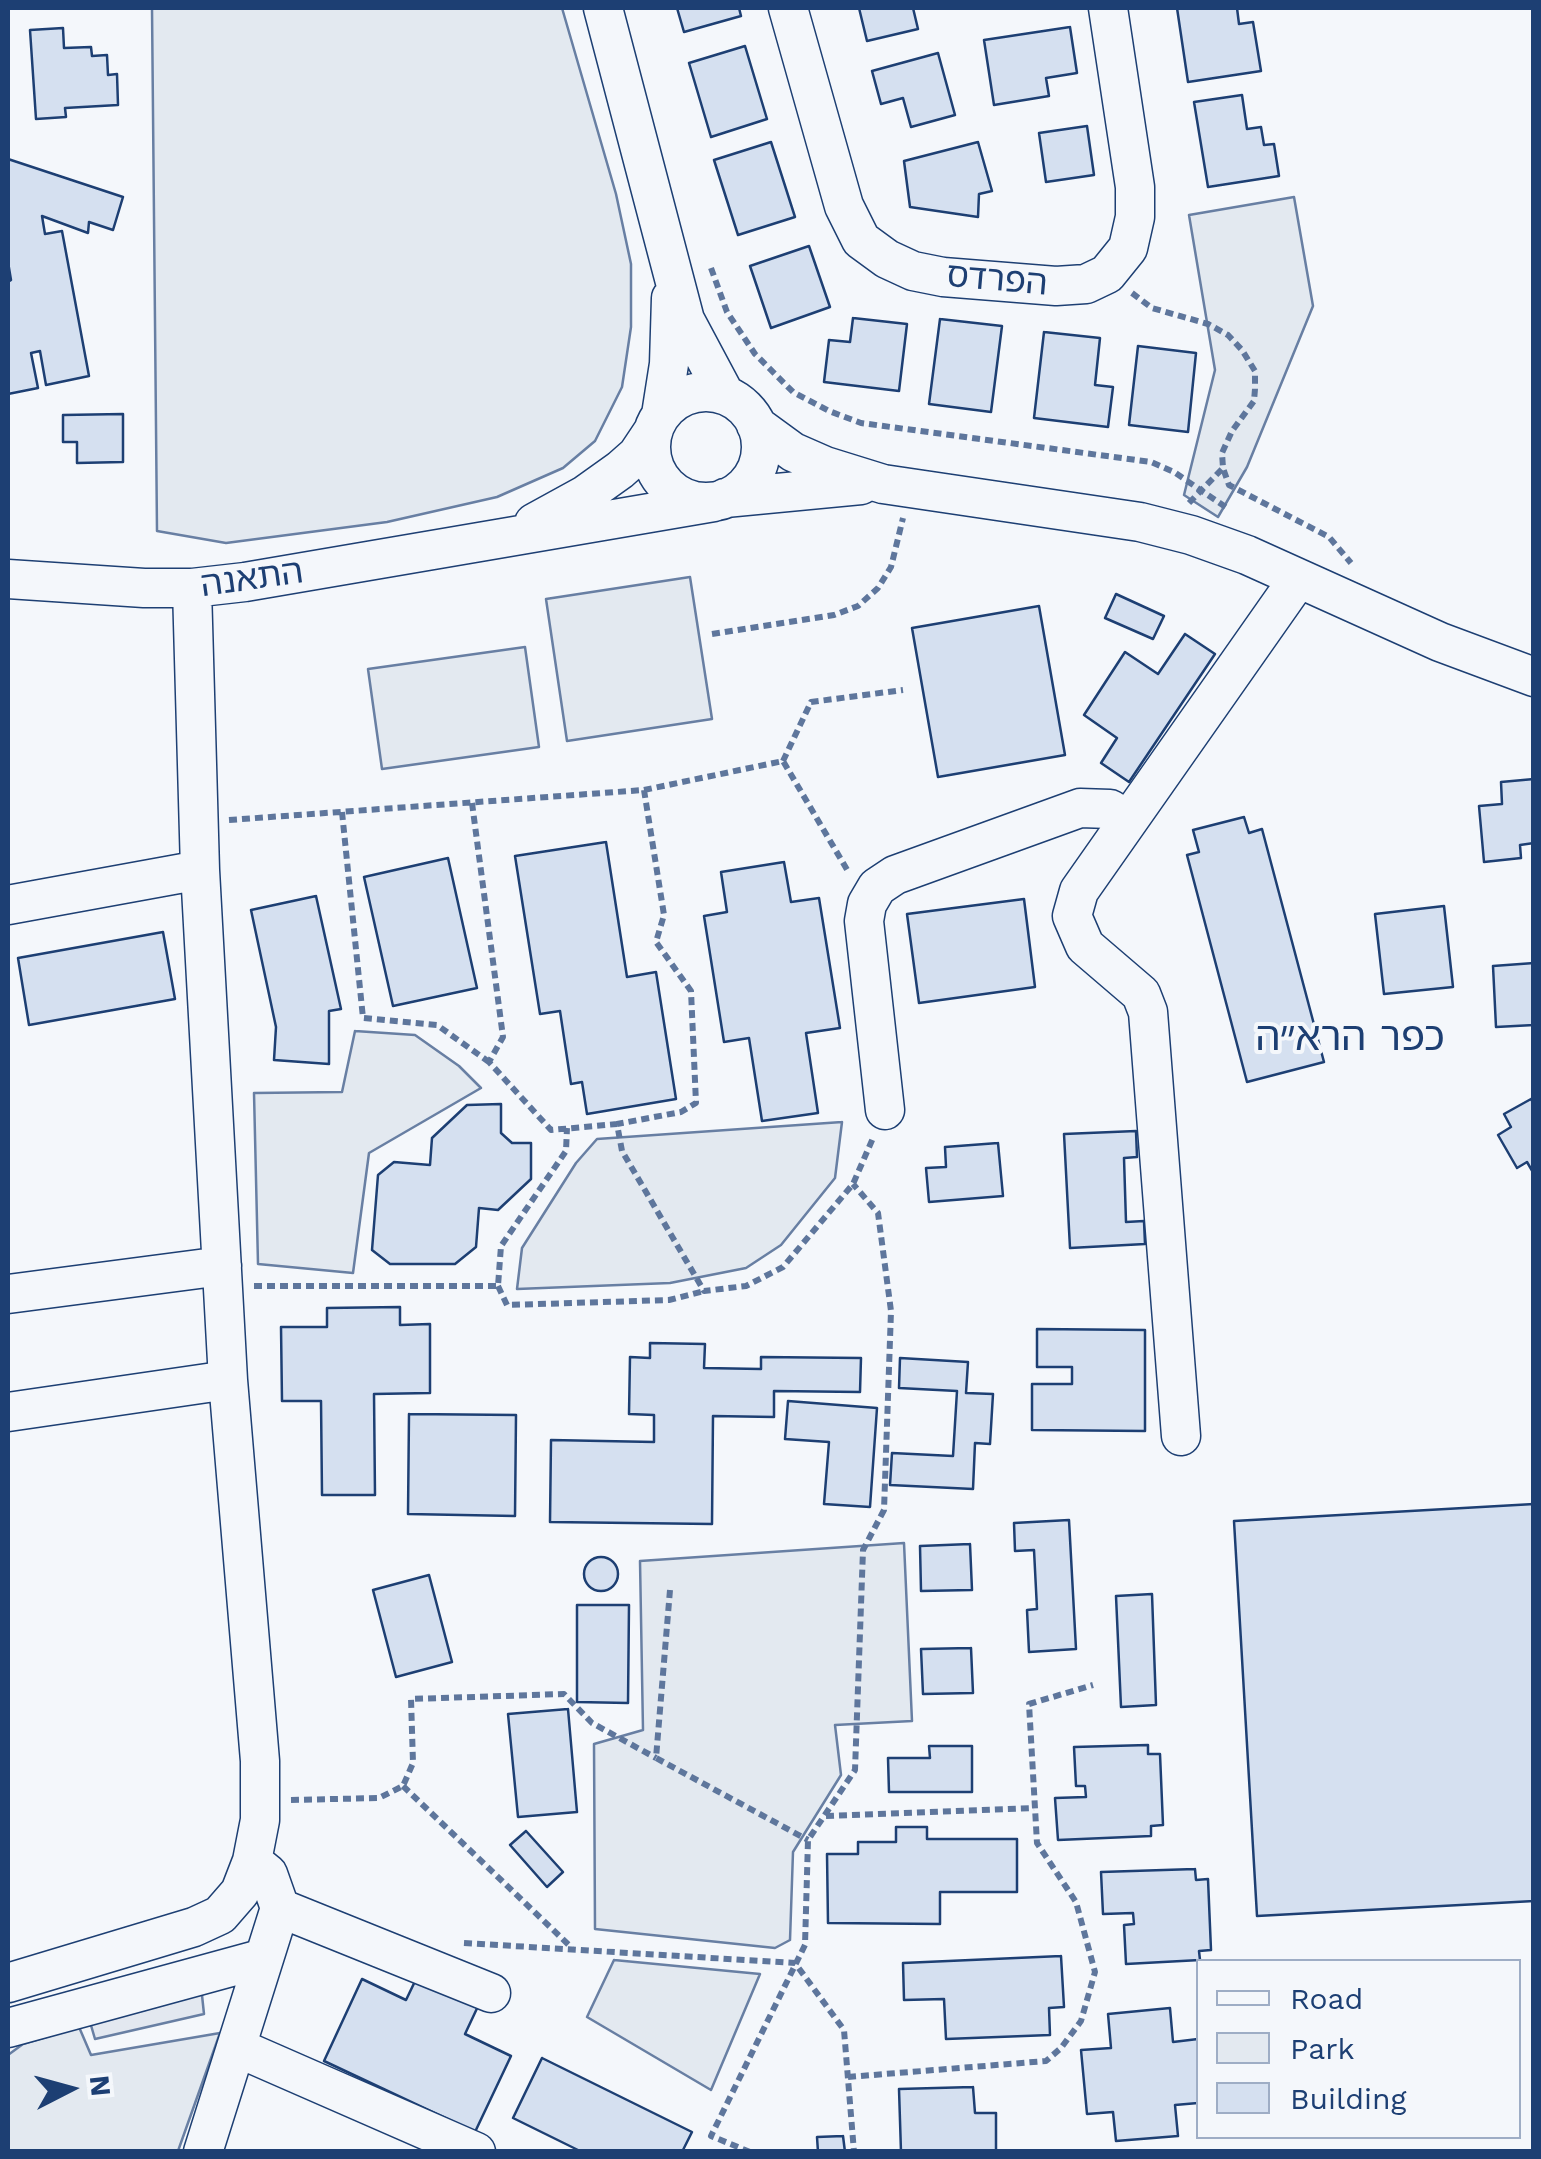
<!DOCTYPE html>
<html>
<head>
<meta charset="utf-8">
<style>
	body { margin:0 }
	#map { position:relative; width:1541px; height:2159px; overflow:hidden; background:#f4f7fb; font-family:"Work Sans",sans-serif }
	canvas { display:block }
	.frame { position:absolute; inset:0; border:10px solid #1d3f73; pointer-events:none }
	.legend { position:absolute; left:1196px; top:1959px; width:325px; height:180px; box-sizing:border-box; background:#f4f7fb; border:2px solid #9eadc5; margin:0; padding:12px 18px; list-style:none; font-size:30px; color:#1d3f73 }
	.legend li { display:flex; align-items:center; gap:20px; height:50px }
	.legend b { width:50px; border:2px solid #9eadc5 }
	.north { position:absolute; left:20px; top:2039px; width:100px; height:100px; -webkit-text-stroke:8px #f4f7fb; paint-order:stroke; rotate:84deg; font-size:28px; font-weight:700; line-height:40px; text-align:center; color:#1d3f73 }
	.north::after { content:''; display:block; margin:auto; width:35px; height:45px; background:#1d3f73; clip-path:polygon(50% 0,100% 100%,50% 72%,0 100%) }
</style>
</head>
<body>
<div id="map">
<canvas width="1541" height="2159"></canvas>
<div class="frame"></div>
<ul class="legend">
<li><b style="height:12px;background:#f4f7fb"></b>Road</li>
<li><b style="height:28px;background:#e3e9f0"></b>Park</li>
<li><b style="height:28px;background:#d5e0f0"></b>Building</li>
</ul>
<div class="north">N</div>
</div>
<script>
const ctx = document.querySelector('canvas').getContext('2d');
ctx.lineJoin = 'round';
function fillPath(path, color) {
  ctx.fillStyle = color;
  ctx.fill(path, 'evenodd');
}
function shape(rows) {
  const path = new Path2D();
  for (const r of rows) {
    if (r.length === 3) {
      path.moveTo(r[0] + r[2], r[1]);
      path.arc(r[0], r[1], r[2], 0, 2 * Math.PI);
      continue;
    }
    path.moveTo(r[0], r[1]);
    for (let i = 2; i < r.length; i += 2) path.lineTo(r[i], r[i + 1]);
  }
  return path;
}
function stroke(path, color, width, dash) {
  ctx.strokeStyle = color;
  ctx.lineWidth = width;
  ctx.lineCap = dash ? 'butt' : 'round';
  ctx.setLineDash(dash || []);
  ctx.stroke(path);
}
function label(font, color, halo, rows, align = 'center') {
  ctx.font = font + ' "Work Sans","Noto Sans Hebrew",sans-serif';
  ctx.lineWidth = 8;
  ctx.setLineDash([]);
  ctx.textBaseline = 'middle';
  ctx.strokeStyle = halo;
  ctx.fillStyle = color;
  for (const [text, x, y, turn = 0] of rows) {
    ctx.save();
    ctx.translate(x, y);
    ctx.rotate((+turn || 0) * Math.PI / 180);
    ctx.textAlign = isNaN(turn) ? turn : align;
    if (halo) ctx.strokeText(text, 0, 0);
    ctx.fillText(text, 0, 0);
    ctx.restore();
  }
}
const green = shape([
	[152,8,562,8,616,194,631,264,631,327,622,387,595,441,563,468,497,497,387,522,226,543,157,531,152,8],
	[1294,197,1313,306,1247,467,1218,517,1184,495,1215,370,1189,215,1294,197],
	[690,577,712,719,567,741,546,599,690,577],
	[525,647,539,747,382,769,368,669,525,647],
	[355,1031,415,1035,459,1066,481,1088,369,1153,353,1273,258,1264,254,1093,342,1092,355,1031],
	[842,1122,835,1178,781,1245,746,1268,670,1283,517,1289,522,1248,576,1163,597,1139,842,1122],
	[904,1543,912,1721,835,1725,841,1775,793,1852,790,1940,775,1948,595,1929,594,1744,643,1730,640,1561,904,1543],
	[614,1960,760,1974,711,2090,587,2017,614,1960],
	[79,2027,91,2055,220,2033,178,2151,8,2151,8,2055,23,2044,79,2027]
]);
const parking = shape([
	[199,1967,204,2014,95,2039,83,1998,199,1967]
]);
const building = shape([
	[677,8,739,8,741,16,684,32,677,8],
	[859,8,913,8,918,29,867,41,859,8],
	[1177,8,1237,8,1239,24,1253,22,1261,71,1188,82,1177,8],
	[1070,27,1077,73,1046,78,1049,96,994,105,984,40,1070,27],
	[63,28,64,48,91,47,92,56,107,55,108,75,117,74,118,105,65,108,66,117,36,119,30,30,63,28],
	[745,46,767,119,711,137,689,63,745,46],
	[938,53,955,115,911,127,903,98,881,104,872,71,938,53],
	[1242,95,1247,129,1261,127,1264,145,1274,144,1279,176,1208,187,1194,102,1242,95],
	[1087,126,1094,175,1046,182,1039,133,1087,126],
	[771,142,795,217,738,235,714,160,771,142],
	[978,142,992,191,979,194,978,217,910,207,904,161,978,142],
	[8,159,123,197,113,230,89,222,88,233,42,216,45,234,62,231,89,376,46,385,40,351,31,353,38,388,8,394,8,282,11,280,8,262,8,159],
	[809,246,830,307,771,328,750,266,809,246],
	[853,318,907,324,899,391,824,382,829,340,850,342,853,318],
	[940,319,1002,326,991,412,929,404,940,319],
	[1044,332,1100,338,1095,385,1113,387,1108,427,1034,418,1044,332],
	[1138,346,1196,353,1188,432,1129,425,1138,346],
	[123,414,123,462,77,463,77,442,63,442,63,415,123,414],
	[1116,594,1164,616,1153,639,1105,618,1116,594],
	[1039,606,1065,755,938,777,912,628,1039,606],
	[1185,634,1215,654,1129,782,1101,763,1117,738,1084,715,1125,652,1158,674,1185,634],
	[1534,779,1534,843,1520,845,1521,858,1484,862,1479,806,1502,804,1501,782,1534,779],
	[1244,817,1249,833,1262,829,1324,1062,1247,1082,1187,855,1199,852,1193,830,1244,817],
	[606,842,627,977,656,972,676,1099,587,1114,582,1082,571,1084,560,1011,540,1014,515,856,606,842],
	[448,858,477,988,393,1006,364,877,448,858],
	[784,862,791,902,819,898,840,1028,806,1033,818,1113,762,1121,749,1038,724,1042,704,916,727,912,721,872,784,862],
	[316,896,341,1009,329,1011,329,1064,274,1060,276,1027,251,910,316,896],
	[1024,899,1035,987,919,1003,907,914,1024,899],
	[1444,906,1453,987,1384,994,1375,914,1444,906],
	[163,932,175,999,29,1025,18,958,163,932],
	[1534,963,1534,1025,1496,1027,1493,966,1534,963],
	[1531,1099,1534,1104,1534,1174,1527,1162,1517,1168,1498,1135,1511,1127,1504,1114,1531,1099],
	[501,1104,501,1133,512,1143,531,1143,531,1179,498,1210,479,1208,476,1247,455,1264,390,1264,372,1250,378,1175,394,1162,430,1165,432,1138,467,1105,501,1104],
	[1136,1131,1137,1157,1124,1158,1126,1222,1144,1221,1145,1244,1070,1248,1064,1134,1136,1131],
	[998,1143,1003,1196,929,1202,926,1168,946,1167,945,1147,998,1143],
	[400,1307,400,1325,430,1324,430,1393,374,1394,375,1495,322,1495,321,1401,282,1401,281,1327,327,1327,327,1308,400,1307],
	[1037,1329,1145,1330,1145,1431,1032,1430,1032,1384,1072,1384,1072,1367,1037,1367,1037,1329],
	[650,1343,705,1344,704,1368,761,1369,761,1357,861,1358,860,1392,774,1391,774,1417,713,1416,712,1524,550,1522,551,1440,654,1442,654,1415,629,1414,630,1357,650,1358,650,1343],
	[900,1358,968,1362,966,1393,993,1394,990,1444,975,1443,973,1489,890,1485,892,1453,953,1456,957,1391,899,1388,900,1358],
	[788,1401,877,1408,870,1507,824,1504,829,1442,785,1439,788,1401],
	[409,1414,516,1415,515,1516,408,1514,409,1414],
	[1534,1504,1534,1901,1257,1916,1234,1521,1534,1504],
	[1069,1520,1076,1649,1029,1652,1027,1610,1037,1609,1034,1550,1015,1551,1014,1523,1069,1520],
	[970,1544,972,1590,921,1591,920,1546,970,1544],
	[601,1574,17],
	[429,1575,452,1662,396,1677,373,1590,429,1575],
	[1152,1594,1156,1705,1121,1707,1116,1596,1152,1594],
	[577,1605,629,1605,628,1703,577,1702,577,1605],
	[971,1648,973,1693,923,1694,921,1649,971,1648],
	[568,1709,577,1812,518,1817,508,1714,568,1709],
	[1148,1745,1148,1754,1160,1754,1163,1825,1151,1826,1151,1836,1058,1840,1055,1798,1086,1797,1085,1786,1076,1786,1074,1747,1148,1745],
	[929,1746,972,1746,972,1792,889,1792,888,1758,930,1758,929,1746],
	[896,1827,927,1827,927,1839,1017,1839,1017,1892,940,1892,940,1924,828,1923,827,1854,858,1854,858,1842,896,1842,896,1827],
	[526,1831,563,1872,547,1887,510,1845,526,1831],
	[1195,1869,1196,1880,1208,1879,1211,1950,1199,1951,1200,1960,1126,1964,1124,1925,1134,1924,1133,1913,1103,1914,1101,1872,1195,1869],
	[1061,1956,1064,2007,1049,2008,1050,2035,946,2039,944,1999,904,2000,903,1963,1061,1956],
	[419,1973,480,2002,465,2034,511,2056,475,2132,324,2061,362,1979,406,2000,419,1973],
	[1170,2008,1173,2042,1198,2039,1198,2103,1175,2105,1178,2136,1116,2141,1113,2112,1087,2114,1081,2050,1111,2048,1108,2014,1170,2008],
	[542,2058,692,2132,682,2152,582,2152,513,2118,542,2058],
	[973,2087,975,2113,996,2113,996,2152,901,2152,899,2089,973,2087],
	[843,2136,845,2152,818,2152,817,2137,843,2136]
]);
const path = shape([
	[711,268,727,312,755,354,793,392,829,411,861,423,1151,462,1174,472,1227,508],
	[1132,293,1152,308,1208,324,1228,335,1242,350,1255,371,1255,389,1254,401,1232,431,1222,453,1223,468,1229,485,1329,537,1351,563],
	[1189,503,1223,468],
	[712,634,834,615,858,606,878,588,891,567,903,518],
	[783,761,811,702,903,690],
	[644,790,664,915,656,942,691,991,696,1103,681,1112,617,1124,622,1151,704,1291,746,1286,783,1267,853,1184,873,1138],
	[472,803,503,1037,489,1062,551,1130,617,1124],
	[342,812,363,1018,437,1025,489,1062],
	[229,820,644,790,783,761,849,873],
	[254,1286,498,1286,501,1246,566,1151,567,1128],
	[498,1286,507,1305,669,1300,704,1291],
	[670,1590,656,1758,808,1840],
	[403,1786,572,1948],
	[291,1800,379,1798,403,1786,413,1763,411,1699,564,1694,592,1723,656,1758],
	[826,1816,1034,1808],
	[464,1943,795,1963,844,2030,854,2152],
	[848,2077,1046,2061,1061,2048,1081,2021,1095,1972,1076,1902,1037,1843,1029,1704,1093,1685],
	[750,2152,711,2136,805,1945,808,1840,855,1770,863,1550,884,1510,891,1311,878,1213,853,1184],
	[1101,2152,1102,2151]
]);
const minor = shape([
	[603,8,685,320,725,395],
	[788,8,844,206,861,240,887,259,913,271,943,277,1056,286,1086,284,1107,274,1128,248,1135,217,1135,187,1108,8],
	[706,447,55],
	[661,415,669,364,671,298],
	[756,425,793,452,825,466,883,484,1140,522,1191,535,1247,555,1440,642,1534,677],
	[725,498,861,485],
	[534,523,585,495,620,470,637,455,653,431],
	[8,579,144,588,192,588,245,582,714,502],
	[8,905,200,870],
	[885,1110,864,921,867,904,877,887,895,875,1080,808,1110,809,1128,820],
	[8,1294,222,1266],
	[8,1412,228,1380],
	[1181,1436,1148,1012,1141,994,1085,946,1072,916,1079,891,1298,579],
	[280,1908,491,1993],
	[8,1983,194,1927,220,1915,240,1892,252,1861,260,1820,260,1761,228,1380,200,870,192,588],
	[8,2028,264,1958],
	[236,2047,476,2152],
	[203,2152,280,1908,268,1874,252,1861]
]);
const streetNames = [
	["הפרדס",997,280,5],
	["התאנה",252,579,-8]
];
const quarterNames = [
	["כפר הרא״ה",1350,1038]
];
fillPath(green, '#e3e9f0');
stroke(green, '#687fa3', 2.5);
fillPath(parking, '#e3e8f0');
stroke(parking, '#687fa3', 2.5);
fillPath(building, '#d5e0f0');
stroke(building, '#1d3f73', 2.5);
stroke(minor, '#1d3f73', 41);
stroke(path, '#5e769c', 6, [8, 5]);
stroke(minor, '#f4f7fb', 38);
label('35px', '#1d3f73', '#f4f7fb', streetNames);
label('40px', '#1d3f73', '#f4f7fb', quarterNames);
</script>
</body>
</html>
